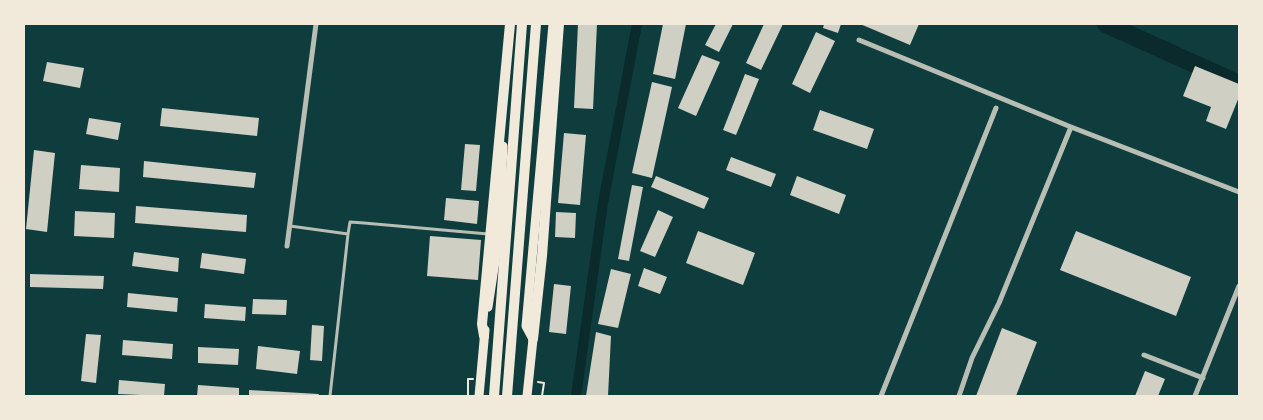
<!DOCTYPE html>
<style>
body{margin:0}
#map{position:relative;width:1263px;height:420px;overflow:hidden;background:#0f3d3e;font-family:Montserrat,sans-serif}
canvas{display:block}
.frame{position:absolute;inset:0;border:25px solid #f1e9da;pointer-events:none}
</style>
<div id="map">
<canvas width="1263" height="420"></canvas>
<div class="frame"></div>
</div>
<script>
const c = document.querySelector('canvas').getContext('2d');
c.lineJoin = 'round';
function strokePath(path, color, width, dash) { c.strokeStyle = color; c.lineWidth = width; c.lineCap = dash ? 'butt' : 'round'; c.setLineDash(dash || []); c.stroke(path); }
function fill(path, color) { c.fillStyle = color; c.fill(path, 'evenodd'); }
const canal = new Path2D(`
 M576,396L603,203L637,24`);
const river = new Path2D(`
 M1106,24L1239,84`);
const building = new Path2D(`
 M578,24H597L593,109L574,108Z
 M663,24H686L675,79L653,74Z
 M716,24H733L719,52L705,45Z
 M764,24H783L761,70L746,63Z
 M824,24H841L838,33L823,28Z
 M860,24H919L910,45Z
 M816,32L835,41L810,93L792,84Z
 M702,55L720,62L696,116L678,108Z
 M47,62L84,68L80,88L43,81Z
 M1195,66L1239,84V97L1226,129L1206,121L1211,107L1183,96Z
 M745,74L759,79L736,135L723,130Z
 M652,82L672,87L652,178L632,173Z
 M162,108L259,118L257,136L160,126Z
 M820,110L874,129L867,149L813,130Z
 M89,118L121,123L118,140L86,134Z
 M564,133L586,135L580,205L558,203Z
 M465,144L480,145L476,191L461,190Z
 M34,150L55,153L47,232L26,229Z
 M731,157L776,174L771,187L726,170Z
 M144,161L256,173L254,188L143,177Z
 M81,165L120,168L119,192L79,189Z
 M656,176L709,198L704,209L651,187Z
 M797,176L846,195L839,214L790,195Z
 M632,185L643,187L629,261L618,259Z
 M446,198L479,201L477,224L444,220Z
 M136,206L247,215L246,232L135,223Z
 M658,210L673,217L655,257L640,251Z
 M75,211L115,213L114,238L74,236Z
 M556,212L576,213L575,238L555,237Z
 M698,231L755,253L743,285L686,263Z
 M1076,231L1191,277L1176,316L1060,270Z
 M430,236L481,240L478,280L427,276Z
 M134,252L179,258L178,272L132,266Z
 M202,253L246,259L244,274L200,268Z
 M644,268L667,277L660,294L638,286Z
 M611,269L631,274L618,328L598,324Z
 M30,274L104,276L103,289L30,287Z
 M554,284L571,286L566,334L549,332Z
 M128,293L178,298L177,312L127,307Z
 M253,299L287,300L286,315L252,314Z
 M205,304L246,307L245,321L204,318Z
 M312,325L324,326L322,361L310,360Z
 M1002,328L1037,342L1016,396H976Z
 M596,332L611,336L608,396H586Z
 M86,334L101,335L96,383L81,381Z
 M123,340L173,344L172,359L122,355Z
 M258,346L300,351L297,374L256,369Z
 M198,347L239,349L238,365L198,363Z
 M1145,371L1165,379L1158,396H1135Z
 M119,380L165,384L164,396L118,394Z
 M198,385L239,388V396H197Z
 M249,390L319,394L318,396H249Z`);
const path = new Path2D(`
 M538,382L544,383L542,396
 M468,396V379H473`);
const service = new Path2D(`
 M290,226L348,234L350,222L364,223L488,234
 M330,396L348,234`);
const minor = new Path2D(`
 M859,40L1071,127L1239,192
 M287,246L316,24
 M1144,355L1203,378
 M881,396L996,108
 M959,396L972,358L999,303L1071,127
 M1195,396L1239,286`);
const secondary = new Path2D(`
 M488,307L499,235L503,146
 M479,396L485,330
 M527,396L533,339L526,326L553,24`);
const trunk = new Path2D(`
 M484,336L482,324L510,24
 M533,339L542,256L559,24
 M494,396L522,24
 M507,396L536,24`);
strokePath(canal, '#0a2a2b', 10);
strokePath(river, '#0a2a2b', 18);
fill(building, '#cfcfc3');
strokePath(path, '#f1e9da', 2);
strokePath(service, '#b8beb3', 3);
strokePath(minor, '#b8beb3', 5);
strokePath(secondary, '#f1e9da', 9);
strokePath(trunk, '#f1e9da', 10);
</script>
